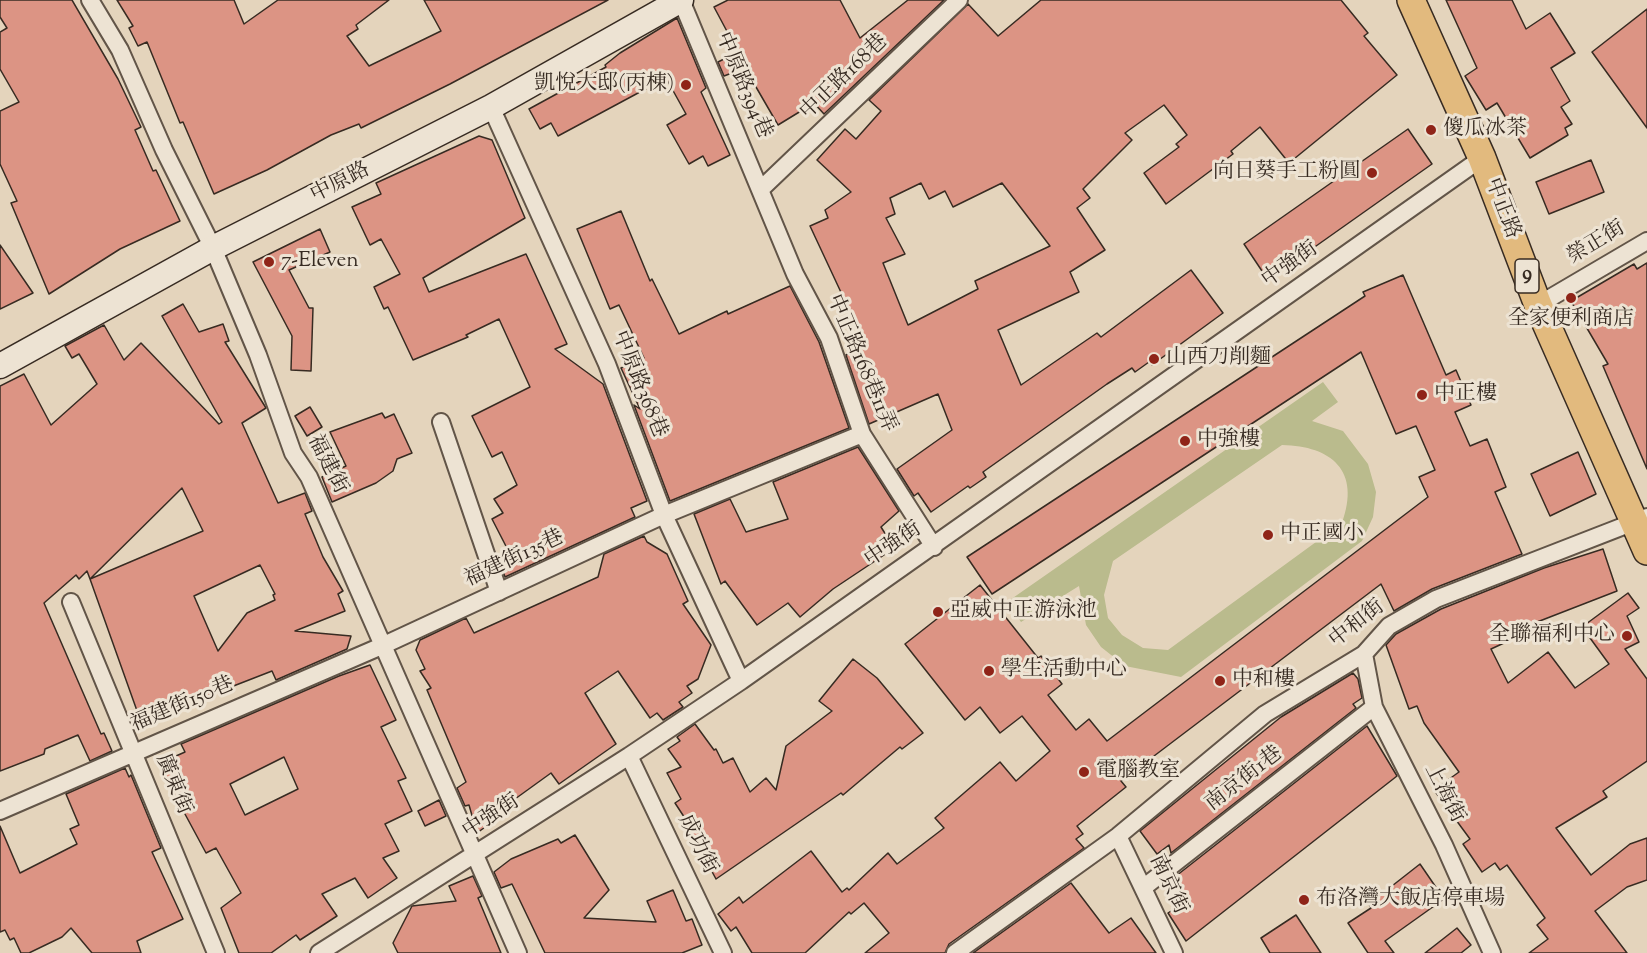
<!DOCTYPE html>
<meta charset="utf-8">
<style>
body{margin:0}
canvas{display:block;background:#e4d4bc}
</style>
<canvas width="1647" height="953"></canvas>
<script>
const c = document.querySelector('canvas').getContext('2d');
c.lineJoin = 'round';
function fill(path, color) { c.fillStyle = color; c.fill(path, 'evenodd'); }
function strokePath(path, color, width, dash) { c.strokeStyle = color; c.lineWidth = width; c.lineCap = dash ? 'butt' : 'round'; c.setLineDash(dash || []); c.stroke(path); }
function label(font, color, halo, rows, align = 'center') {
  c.font = font + ' "Sorts Mill Goudy","Noto Serif TC",serif'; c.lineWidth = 6; c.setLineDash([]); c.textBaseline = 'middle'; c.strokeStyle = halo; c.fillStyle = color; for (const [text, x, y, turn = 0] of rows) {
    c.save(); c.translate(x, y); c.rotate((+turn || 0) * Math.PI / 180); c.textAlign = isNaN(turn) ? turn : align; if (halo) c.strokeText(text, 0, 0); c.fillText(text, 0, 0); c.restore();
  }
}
const green = new Path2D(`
 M1323,382L1338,402L1312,421L1343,431L1368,464L1376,492L1373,517L1362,541L1181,677L1125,666L1101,647L1086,625L1079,586L1021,622L1007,602ZM1282,445C1332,446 1361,471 1342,523L1168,650L1143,648L1122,635L1108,618L1104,595L1113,561Z`);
const building = new Path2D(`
 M0,0H72L118,79L141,127L135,130L153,171L156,170L180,221L120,249L49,294L11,203L17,201L0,164V111L19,102L0,69V32L7,28L0,17Z
 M117,0H234L244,24L278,0H389L356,25L358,29L347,36L369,66L441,31L424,0H608L450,84L361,128L359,124L331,135L267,170L214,194L183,122L180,123L147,42L138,46L129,28L133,26Z
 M728,0H840L860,38L908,0H944L824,114L814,103L778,125L745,68L724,76L718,62L738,52L714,7Z
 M1041,0H1341L1368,33L1364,36L1397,75L1289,163L1260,127L1231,151L1233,154L1166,204L1144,173L1179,147L1176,144L1187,135L1164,105L1125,133L1132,140L1083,189L1090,198L1077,208L1105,250L1070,272L1079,292L998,330L1021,385L1097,333L1101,337L1191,270L1223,313L1152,365L1149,362L1135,372L1132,368L1107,384L983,472L986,477L970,488L968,486L931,512L918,493L914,496L897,469L952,430L938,394L869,424L846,355L861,347L856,335L860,333L810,226L828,218L825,210L851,192L817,160L845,129L856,139L881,111L869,100L968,4L998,36ZM921,183L929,199L945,191L953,207L1002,183L1050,246L975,281L978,289L908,325L883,263L905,254L886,218L895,214L890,198Z
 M1446,0H1512L1526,29L1550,13L1575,53L1551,68L1570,101L1561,107L1572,124L1565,128L1568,135L1530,158L1497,103L1486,110L1465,76L1477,68Z
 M1647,9V128L1592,52Z
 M677,18L706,88L701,92L730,155L708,166L703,156L689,164L667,125L686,114L666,78L558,136L551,123L540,129L529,109L606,67L605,65L620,53Z
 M1408,129L1432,164L1268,280L1244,244Z
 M479,136L492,140L525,218L423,278L429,292L526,254L567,344L555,349L603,384L647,501L631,508L635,517L505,577L500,562L511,556L492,519L503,513L494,499L517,485L502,452L492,457L472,416L530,387L499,319L466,335L468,337L413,360L388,307L384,309L374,287L400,274L381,239L370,245L352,207L381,194L376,183Z
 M1591,160L1604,192L1549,214L1536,182Z
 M621,211L650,281L652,279L679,334L727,311L728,314L790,286L819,342L849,428L670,501L634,405L640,409L621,368L644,358L619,305L610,309L577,229Z
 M320,229L330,252L289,270L309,308H313L311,371L291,370L292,336L253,262Z
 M0,245L33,293L0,309Z
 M1647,263V469L1603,366L1608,364L1571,301L1634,264L1637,269Z
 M1403,275L1446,375L1456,370L1471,405L1455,412L1470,446L1487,439L1506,487L1495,492L1522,554L1432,589L1394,611L1381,584L1121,781L1126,787L1077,826L1083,834L1076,839L1084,848L949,944L945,953H865L889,933L864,903L851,914L849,912L805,953H752L736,927L731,931L718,914L739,897L743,903L811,851L842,892L847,888L849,890L888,853L897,864L944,828L935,818L1000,762L1016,781L1050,751L1022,716L1000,733L980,707L965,720L905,644L980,585L1038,658L1041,656L1062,684L1048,695L1076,730L1089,719L1107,741L1428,497L1419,477L1435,470L1416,426L1396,434L1361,352L992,594L967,557L1365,296L1363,292Z
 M183,304L199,332L223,324L229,341L225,342L266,408L242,423L278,503L305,493L312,511L305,514L323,557L343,591L338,594L345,611L295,631L351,636L347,649L276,680L272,671L141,722L90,579L203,531L182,488L90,579L87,571L79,579L76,575L44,603L101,734L104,733L112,751L90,761L78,735L45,749L44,754L0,771V386L24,374L51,425L97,384L79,354L72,358L65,346L104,325L124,360L141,343L219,424L222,422L162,316ZM260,565L275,594L273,595L275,600L247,613L218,651L194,596Z
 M310,407L322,427L307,436L295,416Z
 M382,413L385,418L394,414L412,453L397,459L393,471L376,483L332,502L322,477L346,466L330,432Z
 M858,447L899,511L881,527L886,535L875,544L884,555L833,589L800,617L788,603L757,625L725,581L721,584L694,514L730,499L746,532L788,519L773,482Z
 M1578,452L1596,494L1550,516L1531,474Z
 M644,536L647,542L667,554L688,601L683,604L711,645L698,679L687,686L692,693L679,702L683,707L663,720L657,713L650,718L618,671L585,693L616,744L559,784L551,773L515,799L518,803L477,833L469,805L465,806L457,788L466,782L427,690L431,688L420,671L425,669L416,650L420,640L466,618L474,633L598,577L604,554Z
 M1603,549L1617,591L1501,636L1504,643L1491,649L1508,683L1548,652L1575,688L1609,664L1582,627L1628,593L1639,608L1627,616L1639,642L1625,649L1647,679V761L1603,791L1607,797L1556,828L1591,875L1630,844L1647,838V880L1627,887L1595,911L1627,953H1529L1548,939L1537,925L1545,918L1507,865L1500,870L1495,863L1482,872L1463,844L1470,839L1434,790L1459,772L1424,723L1417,706L1409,709L1386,645L1396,634L1441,609L1544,568Z
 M853,659L877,678L923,733L902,749L900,747L843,795L841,793L716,879L690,831L692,829L675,803L681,799L667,773L681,767L668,749L680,741L677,737L695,724L714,750L716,749L723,763L733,758L750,792L766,778L776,790L786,746L832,711L819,701Z
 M370,665L396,720L381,727L406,778L398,781L412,811L385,824L399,851L383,858L397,878L368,898L355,878L322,894L337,916L300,940L296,935L271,953H239L221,908L241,893L216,848L206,853L158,764L185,752L181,744L339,676ZM284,757L298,789L245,815L230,784Z
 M1353,673L1358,679L1362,698L1353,704L1356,708L1171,853L1169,845L1157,854L1140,831L1281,717Z
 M1367,726L1397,776L1186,941L1168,913L1183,903L1176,876Z
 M125,768L129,777L131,775L161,848L152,852L183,919L137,941L141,953H92L71,928L62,937L29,953H21L14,938L10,940L5,930L0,932V826L20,873L77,844L70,829L79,825L66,794Z
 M439,800L446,816L425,826L418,811Z
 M575,835L609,890L584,918L656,922L647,901L673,890L686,921L692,919L702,945L682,953H545L512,884L501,888L494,872L511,859L558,839L561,843Z
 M1420,864L1444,899L1385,941L1394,953H1368L1348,923L1371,908L1369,904Z
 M473,876L482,896L478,898L501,953H398L393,943L412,906L456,901L449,886Z
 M1071,883L1109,933L1131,918L1156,953H973Z
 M1296,915L1321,953H1270L1261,938Z
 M1457,928L1471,945L1461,953H1425Z`);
const street = new Path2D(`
 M90,0L120,50L164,150L213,248L258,355L293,453L309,477L518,953
 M681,0L795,274L829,338L862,434L934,547
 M491,107L607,364L664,515L741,681
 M761,189L959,0
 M1538,305L1647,241
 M441,422L499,592
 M71,602L216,953
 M1364,654L1374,707L1444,845L1492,953
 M629,756L723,953
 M0,811L384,645L664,515L862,434
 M1118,836L1174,953
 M1143,888L1374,707
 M319,953L629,756L741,681L1482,158
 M955,953L1118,836L1265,714L1364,654L1389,626L1436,599L1647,517`);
const secondary = new Path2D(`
 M0,366L213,248L491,107L681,0`);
const primary = new Path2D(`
 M1411,0L1482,158L1538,305L1647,551`);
const markers = [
 [686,85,6,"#8f2418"],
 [1431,130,6,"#8f2418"],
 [1372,173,6,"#8f2418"],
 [269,262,6,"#8f2418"],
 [1571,298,6,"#8f2418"],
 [1154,359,6,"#8f2418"],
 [1422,395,6,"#8f2418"],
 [1185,441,6,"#8f2418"],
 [1268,535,6,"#8f2418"],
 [938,612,6,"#8f2418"],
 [1627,636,6,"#8f2418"],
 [989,671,6,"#8f2418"],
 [1220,681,6,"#8f2418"],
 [1084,772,6,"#8f2418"],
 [1304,900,6,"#8f2418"]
];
const shields = [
 [1527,276,24]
];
const shieldNames = [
 ["9",1527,276]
];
const streetNames = [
 ["中正路168巷",845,78,-44],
 ["中原路394巷",742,86,67],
 ["中原路",341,184,-27],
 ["中正路",1501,209,69],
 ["榮正街",1597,244,-31],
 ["中強街",1291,266,-35],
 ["中正路168巷11弄",860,364,67],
 ["中原路368巷",638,385,68],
 ["福建街",326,465,63],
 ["中強街",894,546,-34],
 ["福建街135巷",515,560,-25],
 ["中和街",1358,625,-38],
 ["福建街150巷",183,706,-23],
 ["南京街1巷",1245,780,-38],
 ["廣東街",172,785,68],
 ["上海街",1443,794,63],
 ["中強街",492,818,-33],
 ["成功街",696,845,64],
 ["南京街",1167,885,65]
];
const poiNames = [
 ["凱悅大邸(丙棟)",674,85,"right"],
 ["傻瓜冰茶",1443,130],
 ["向日葵手工粉圓",1360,173,"right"],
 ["7-Eleven",281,262],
 ["全家便利商店",1571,320,"center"],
 ["山西刀削麵",1166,359],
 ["中正樓",1434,395],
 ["中強樓",1197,441],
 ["中正國小",1280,535],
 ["亞威中正游泳池",950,612],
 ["全聯福利中心",1615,636,"right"],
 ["學生活動中心",1001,671],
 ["中和樓",1232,681],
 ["電腦教室",1096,772],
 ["布洛灣大飯店停車場",1316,900]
];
fill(green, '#babb8d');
fill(building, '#dc9484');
strokePath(building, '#372b22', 1.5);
strokePath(street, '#625548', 20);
strokePath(secondary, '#372b22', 27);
strokePath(primary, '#372b22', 30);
strokePath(street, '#ede3d3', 16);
strokePath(secondary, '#ede3d3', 24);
strokePath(primary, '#e2ba7e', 27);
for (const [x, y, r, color] of markers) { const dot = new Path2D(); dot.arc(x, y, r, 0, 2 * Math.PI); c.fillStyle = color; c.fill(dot); strokePath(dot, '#ede3d3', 2); }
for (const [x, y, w] of shields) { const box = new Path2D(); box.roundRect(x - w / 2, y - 17, w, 34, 4.5); c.fillStyle = '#ede3d3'; c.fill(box); strokePath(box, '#372b22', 1.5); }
label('bold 20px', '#372b22', null, shieldNames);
label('21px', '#372b22', '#ede3d3', streetNames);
label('21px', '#372b22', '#ede3d3', poiNames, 'left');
</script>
